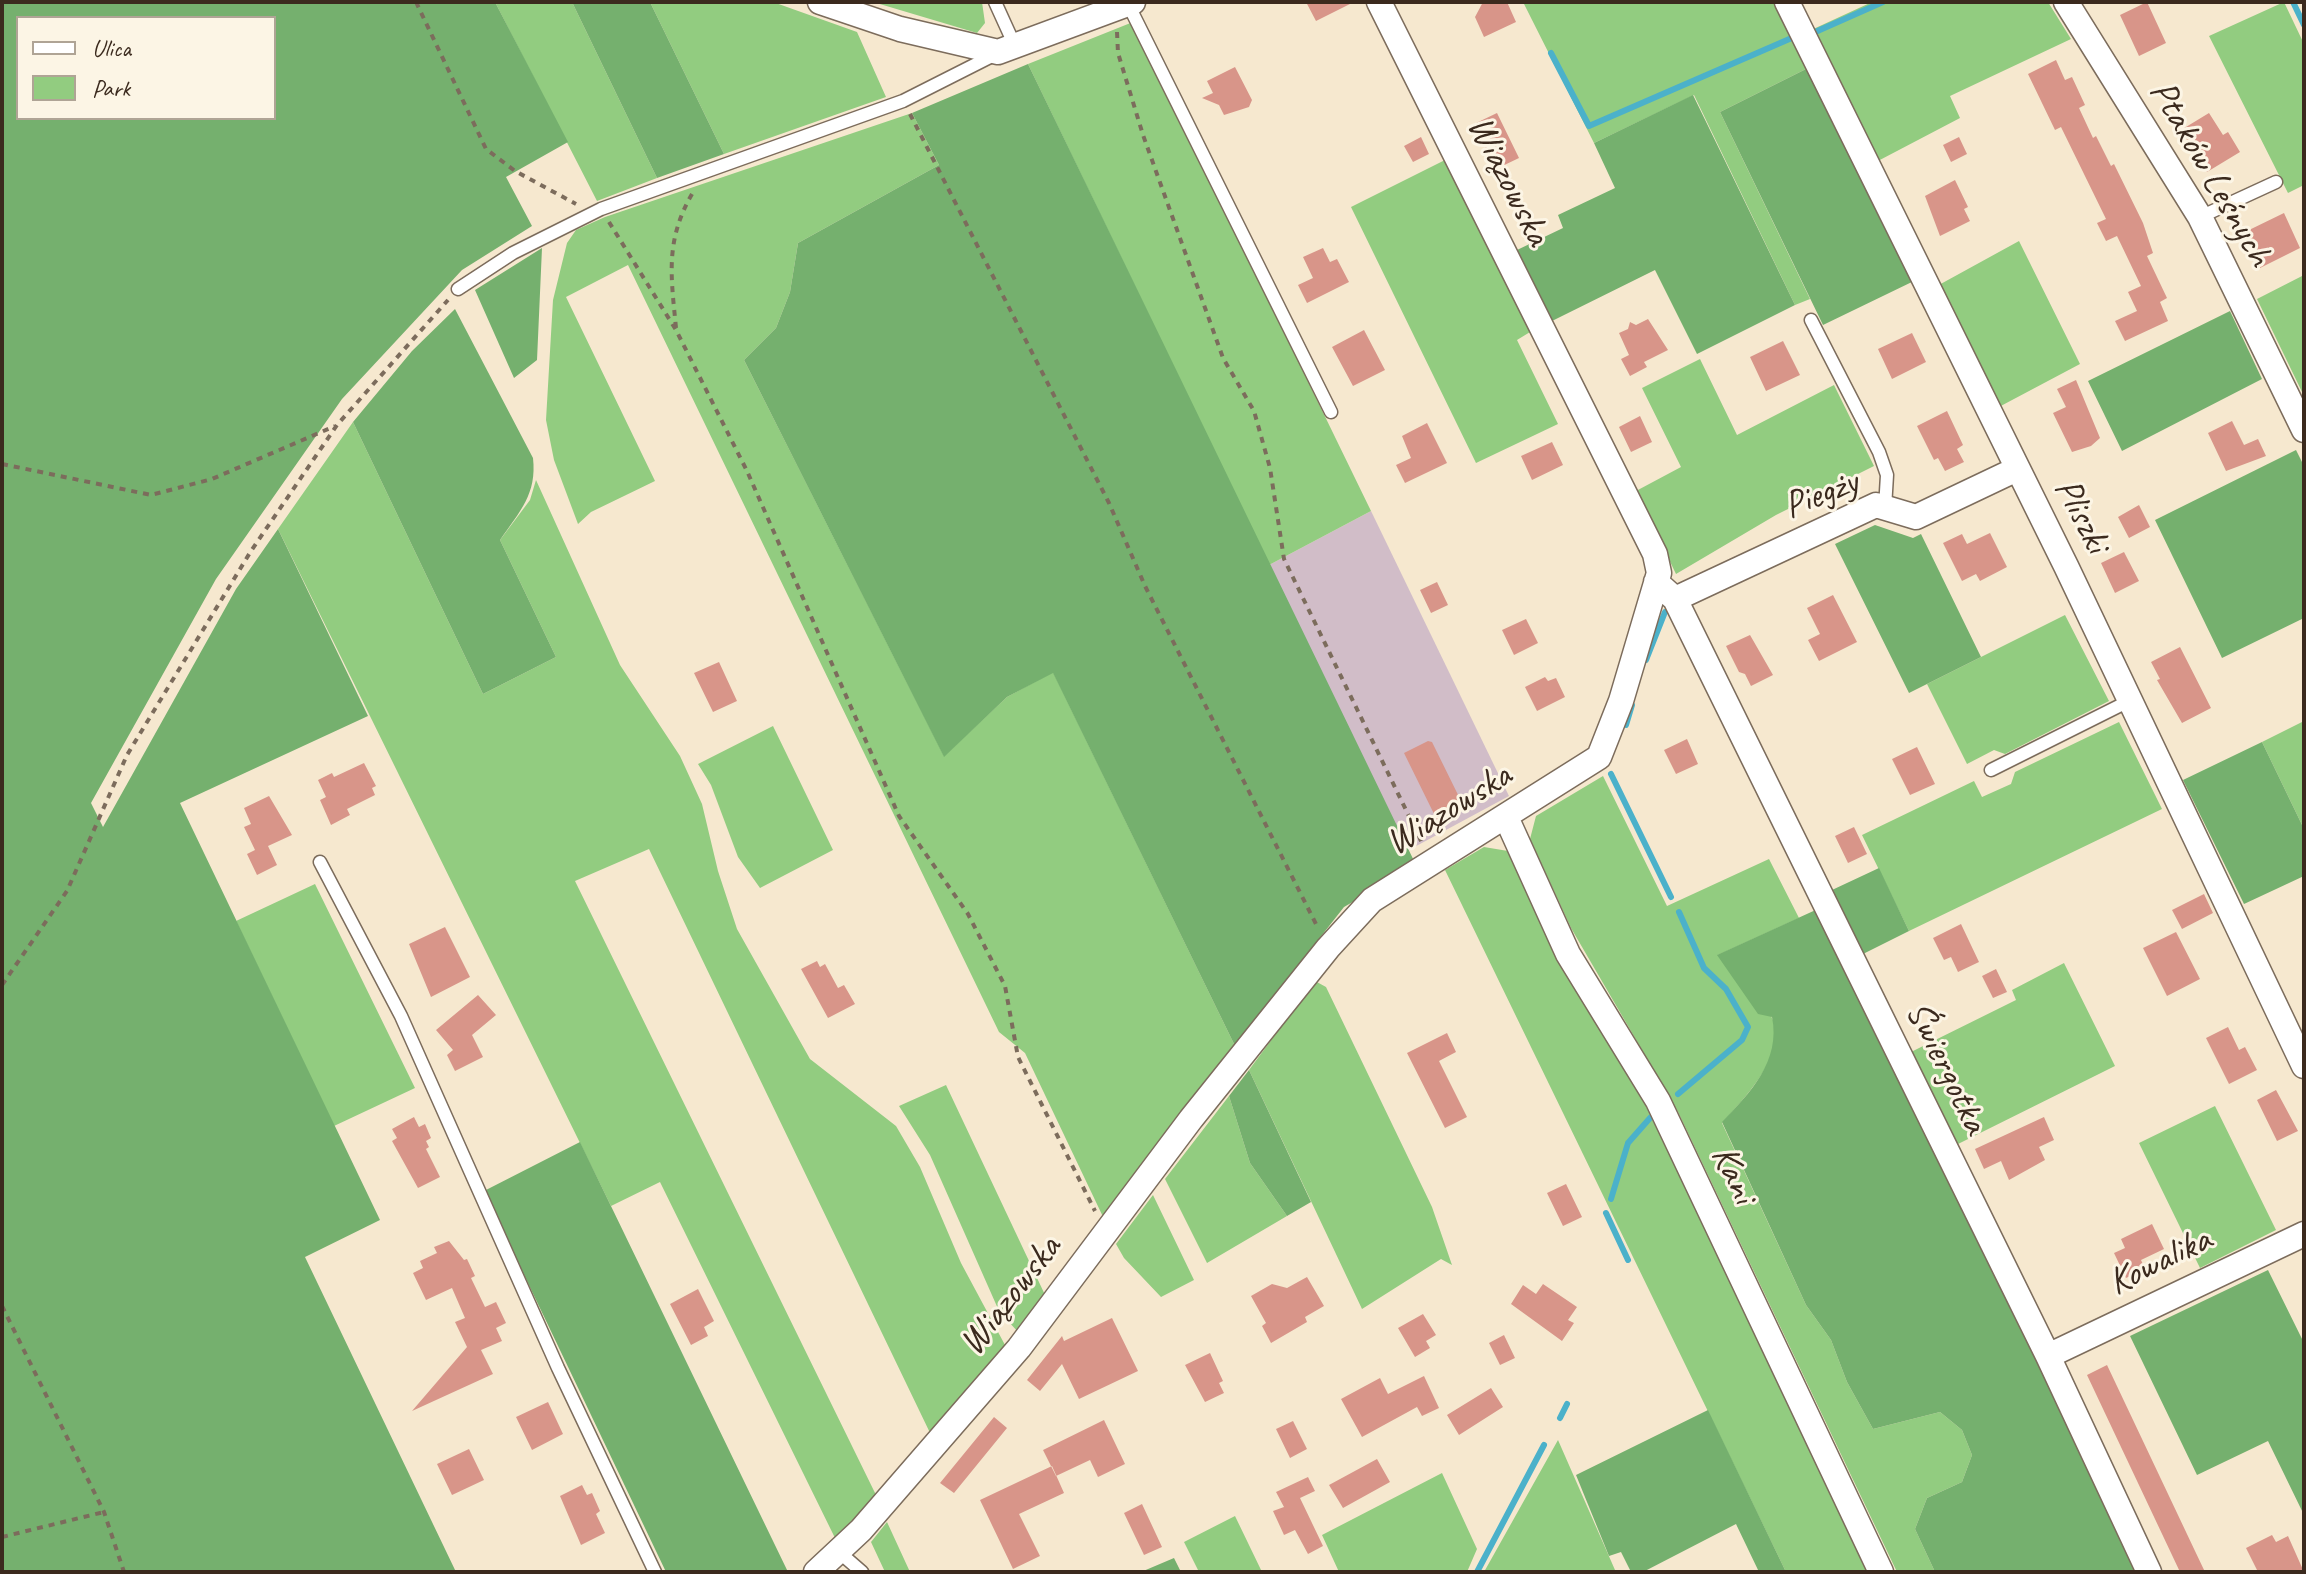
<!DOCTYPE html>
<meta charset="utf-8">
<style>
body{margin:0}
#map{position:relative;width:2306px;height:1574px;overflow:hidden;background:#f6e8cf;font-family:Caveat,sans-serif}
canvas{display:block}
.frame{position:absolute;inset:0;border:4px solid #3b2a1e;pointer-events:none}
.legend{position:absolute;left:16px;top:16px;width:260px;height:104px;box-sizing:border-box;background:#fcf5e5;border:2px solid #afa495;margin:0;padding:10px 14px;list-style:none;font-size:24px;color:#3b2a1e}
.legend li{display:flex;align-items:center;gap:16px;height:40px}
.legend b{width:40px;border:2px solid #afa495}
</style>
<div id="map">
<canvas width="2306" height="1574"></canvas>
<div class="frame"></div>
<ul class="legend">
<li><b style="height:10px;background:#fff"></b>Ulica</li>
<li><b style="height:22px;background:#92cc80"></b>Park</li>
</ul>
</div>
<script>
const c = document.querySelector('canvas').getContext('2d');
c.lineJoin = 'round';
function fill(path, color) { c.fillStyle = color; c.fill(path, 'evenodd'); }
function strokePath(path, color, width, dash) { c.strokeStyle = color; c.lineWidth = width; c.lineCap = dash ? 'butt' : 'round'; c.setLineDash(dash || []); c.stroke(path); }
function label(font, color, halo, rows, align = 'center') {
  c.font = font + ' Caveat,sans-serif'; c.lineWidth = 6; c.setLineDash([]); c.textBaseline = 'middle'; c.strokeStyle = halo; c.fillStyle = color; for (const [text, x, y, turn = 0] of rows) {
    c.save(); c.translate(x, y); c.rotate((+turn || 0) * Math.PI / 180); c.textAlign = isNaN(turn) ? turn : align; if (halo) c.strokeText(text, 0, 0); c.fillText(text, 0, 0); c.restore();
  }
}
const industrial = new Path2D(`
 M1371,511L1509,796L1407,851L1269,565Z`);
const green = new Path2D(`
 M495,2H572L657,178L597,201Z
 M650,2H773L857,32L886,97L724,154Z
 M873,2H982L985,23L977,33Z
 M1523,2H1781L1812,66L1720,112L1810,299L1795,305L1694,95L1594,143Z
 M1872,2H2048L2071,39L1950,96L1960,118L1876,162L1809,31Z
 M2284,2L2304,44V185L2288,193L2209,36Z
 M1133,22L1371,511L1269,565L1028,64Z
 M912,113L939,165L798,243L790,292L776,328L744,360L944,756L1007,697L1053,672L1235,1046L1105,1221L1025,1053L999,1032L628,265L566,297L655,481L591,512L578,524L554,460L546,420L553,300L567,243L576,230L605,217Z
 M1447,159L1535,329L1517,340L1558,424L1476,463L1351,207Z
 M2019,241L2080,364L1997,408L1937,286Z
 M2304,275V396L2257,299Z
 M1700,359L1737,435L1834,385L1874,466L1776,515L1676,574L1636,491L1681,467L1642,388Z
 M353,422L483,694L556,657L500,540L530,500L536,480L620,665L680,756L702,804L718,871L737,929L810,1059L896,1126L920,1167L961,1263L1005,1345L932,1437L649,849L575,881L877,1497L835,1538L660,1182L611,1206L278,529Z
 M2065,615L2109,701L2005,754L1994,750L1967,764L1927,684Z
 M2304,721V829L2262,742Z
 M2119,722L2162,809L1909,931L1862,835L1974,781L1982,797L2011,784L2015,772Z
 M773,726L833,850L760,888L738,857L711,785L698,764Z
 M1603,776L1667,906L1769,859L1799,918L1718,955C1734,974 1759,994 1771,1016C1791,1051 1743,1100 1722,1123L1806,1305L1831,1340L1847,1382L1873,1429L1940,1412L1962,1430L1972,1455L1962,1482L1927,1498L1915,1529L1935,1572H1897L1678,1112L1571,928L1530,839L1536,816Z
 M1484,847L1508,851L1578,992L1645,1104L1869,1572H1786L1445,870Z
 M315,884L415,1088L334,1126L236,921Z
 M2064,963L2115,1066L1956,1145L1911,1052L2016,1000L2012,990Z
 M1315,981L1326,987L1432,1207L1452,1265L1441,1259L1362,1309L1249,1070Z
 M946,1085L1046,1297L1018,1332L999,1311L930,1155L899,1106Z
 M1229,1096L1250,1163L1287,1216L1207,1263L1165,1179Z
 M2215,1106L2276,1230L2200,1268L2139,1143Z
 M1153,1195L1194,1280L1161,1297L1124,1258L1116,1244Z
 M1558,1440L1615,1570L1484,1572Z
 M1442,1473L1477,1549L1467,1572H1339L1322,1535Z
 M1235,1516L1262,1572H1199L1184,1542Z
 M887,1522L910,1572H885L871,1542Z`);
const forest = new Path2D(`
 M2,2H495L568,142L506,177L532,226L462,270L342,399L216,579L91,803L103,827L236,589L278,529L368,716L180,803L380,1220L305,1257L456,1572H2ZM18,18H274V118H18Z
 M572,2H650L724,154L657,178Z
 M1028,64L1416,865L1344,907L1235,1046L1053,673L1007,697L944,757L744,360L776,328L790,292L798,243L939,165L912,113Z
 M1812,66L1916,280L1823,325L1720,112Z
 M1693,95L1795,305L1697,354L1655,270L1552,321L1517,250L1563,228L1558,215L1615,188L1594,143Z
 M542,248L537,360L514,378L475,290Z
 M455,309L533,458C537,494 520,511 500,540L556,657L483,694L353,422L412,351Z
 M2230,311L2262,379L2122,451L2088,381Z
 M2296,450L2304,466V618L2222,658L2155,520Z
 M1875,525L1913,538L1921,534L1981,657L1909,693L1835,544Z
 M2262,742L2304,829V876L2244,904L2183,780Z
 M1879,868L1909,931L1863,954L1832,890Z
 M1820,908L2139,1572H1935L1915,1529L1927,1498L1962,1482L1972,1455L1962,1430L1940,1412L1873,1429L1847,1382L1831,1340L1806,1305L1722,1122C1750,1093 1781,1061 1772,1017L1758,1014L1717,955Z
 M1249,1070L1311,1202L1287,1216L1250,1163L1229,1096Z
 M580,1142L788,1572H666L484,1191Z
 M2268,1270L2304,1343V1515L2268,1441L2197,1475L2130,1336Z
 M1708,1410L1786,1572H1759L1736,1524L1643,1572H1631L1621,1552L1609,1556L1576,1475Z
 M1174,1558L1181,1572H1141Z`);
const stream = new Path2D(`
 M2293,2L2304,25
 M1813,33L1883,2
 M1551,53L1589,126L1794,37
 M1646,660L1665,612
 M1626,725L1632,705
 M1611,774L1671,897
 M1678,1094L1742,1040L1748,1027L1726,989L1704,968L1679,912
 M1611,1199L1628,1143L1650,1118
 M1606,1213L1628,1260
 M1560,1418L1567,1404
 M1477,1572L1544,1445`);
const building = new Path2D(`
 M1306,2H1354L1316,21Z
 M1483,2H1507L1516,22L1484,37L1475,17Z
 M2147,2L2166,43L2139,56L2120,15Z
 M2056,60L2065,80L2072,77L2085,105L2079,108L2093,138L2096,136L2111,166L2114,164L2143,223L2153,253L2147,256L2167,298L2160,302L2168,321L2125,341L2115,321L2137,311L2128,292L2141,286L2117,236L2106,241L2097,223L2106,219L2061,127L2055,130L2028,74Z
 M1235,67L1252,100L1249,107L1224,115L1219,105L1202,98L1213,93L1207,81Z
 M1497,113L1519,158L1496,169L1474,124Z
 M2209,113L2223,135L2228,132L2240,152L2207,172L2181,130Z
 M1421,137L1429,154L1413,162L1404,146Z
 M1959,137L1967,154L1951,162L1943,145Z
 M1955,180L1968,207L1964,209L1970,221L1940,236L1925,196Z
 M2284,213L2300,248L2260,268L2247,231Z
 M1323,248L1330,262L1337,259L1349,282L1307,303L1298,285L1313,278L1303,257Z
 M1648,319L1668,350L1644,362L1647,367L1630,376L1621,359L1629,355L1619,333L1628,329L1630,322L1636,325Z
 M1364,330L1385,370L1353,386L1332,347Z
 M1912,333L1926,362L1892,379L1878,349Z
 M1783,341L1800,375L1766,391L1750,357Z
 M2076,380L2100,438L2091,446L2072,452L2053,413L2066,407L2057,389Z
 M1947,411L1963,445L1957,449L1964,462L1945,471L1938,458L1934,460L1917,426Z
 M1640,416L1652,442L1631,452L1619,427Z
 M2232,421L2244,445L2258,439L2266,456L2226,471L2208,433Z
 M1427,423L1447,463L1405,483L1396,465L1411,458L1402,436Z
 M1552,442L1563,465L1532,480L1521,456Z
 M2139,505L2150,527L2129,538L2118,517Z
 M1990,533L2007,567L1980,581L1976,574L1962,581L1943,543L1962,534L1967,544Z
 M2124,552L2139,581L2115,593L2101,563Z
 M1437,582L1448,605L1431,613L1420,590Z
 M1833,595L1857,642L1819,661L1808,640L1820,634L1807,608Z
 M1526,619L1538,643L1514,655L1502,630Z
 M1750,635L1773,675L1751,686L1745,674L1739,672L1726,646Z
 M2180,647L2211,708L2182,723L2157,680L2160,679L2151,662Z
 M719,662L737,701L713,712L694,673Z
 M1545,677L1548,681L1556,678L1565,697L1537,711L1525,687Z
 M1687,739L1698,764L1676,774L1664,750Z
 M1428,741L1432,742L1464,807L1437,820L1404,753Z
 M1917,747L1935,784L1910,795L1892,759Z
 M364,763L376,786L372,788L375,795L347,809L350,815L331,825L320,800L326,797L318,780L332,773L334,777Z
 M269,796L292,835L268,846L277,865L257,875L247,854L255,850L244,827L251,824L244,808Z
 M1854,827L1867,854L1848,863L1835,836Z
 M2204,894L2213,913L2182,929L2172,910Z
 M1961,924L1979,962L1958,972L1951,957L1944,960L1933,938Z
 M445,927L470,977L431,997L409,944Z
 M2176,932L2200,979L2167,996L2143,948Z
 M817,961L820,967L825,964L838,988L844,985L855,1004L828,1018L801,969Z
 M1996,969L2007,992L1993,998L1982,976Z
 M478,995L496,1015L472,1035L483,1057L455,1071L447,1055L453,1050L436,1030Z
 M2228,1027L2239,1050L2245,1047L2257,1070L2229,1084L2206,1038Z
 M1447,1033L1456,1052L1439,1061L1467,1117L1445,1128L1407,1053Z
 M2276,1090L2298,1131L2277,1141L2257,1100Z
 M414,1117L419,1127L425,1124L431,1138L426,1141L429,1147L426,1149L440,1177L418,1188L392,1141L397,1138L392,1129Z
 M2044,1117L2054,1140L2039,1147L2045,1160L2009,1180L2001,1161L1984,1169L1975,1149Z
 M1566,1184L1582,1217L1563,1226L1547,1193Z
 M2152,1224L2164,1249L2141,1260L2145,1269L2126,1278L2114,1253L2125,1248L2121,1239Z
 M449,1241L464,1260L467,1259L475,1276L471,1278L485,1307L496,1302L506,1323L496,1328L502,1341L481,1350L493,1374L412,1411L467,1347L455,1322L465,1318L452,1288L426,1300L413,1273L423,1268L420,1261L437,1253L434,1247Z
 M1307,1277L1324,1306L1305,1317L1307,1322L1271,1343L1262,1326L1266,1323L1251,1296L1272,1284L1287,1288Z
 M1543,1284L1577,1307L1568,1320L1574,1323L1562,1341L1511,1304L1523,1285L1536,1294Z
 M698,1289L714,1321L704,1327L708,1336L691,1345L670,1304Z
 M1423,1314L1436,1335L1426,1341L1430,1348L1415,1357L1398,1328Z
 M1112,1318L1138,1371L1079,1399L1062,1364L1040,1391L1027,1380L1062,1336L1064,1341Z
 M1504,1335L1515,1358L1500,1365L1489,1343Z
 M1210,1353L1223,1381L1219,1383L1224,1393L1205,1402L1185,1365Z
 M2107,1365L2195,1551L2205,1572H2180L2087,1375Z
 M1424,1376L1439,1408L1422,1416L1417,1407L1362,1437L1341,1399L1380,1378L1388,1394Z
 M1491,1388L1503,1407L1459,1435L1447,1415Z
 M548,1402L563,1434L532,1450L516,1417Z
 M994,1417L1007,1428L954,1493L940,1483Z
 M1104,1420L1125,1464L1098,1477L1090,1460L1056,1476L1043,1450Z
 M1293,1421L1307,1449L1290,1458L1276,1429Z
 M469,1449L484,1480L452,1495L437,1464Z
 M1377,1459L1390,1482L1343,1508L1329,1485Z
 M1052,1466L1064,1493L1019,1514L1040,1556L1013,1569L980,1500Z
 M1308,1477L1315,1491L1300,1498L1323,1546L1308,1554L1295,1530L1284,1535L1273,1511L1284,1507L1276,1492Z
 M582,1485L587,1495L592,1493L600,1511L596,1514L605,1533L581,1545L560,1496Z
 M1142,1504L1162,1547L1144,1555L1124,1513Z
 M2272,1535L2276,1542L2288,1536L2304,1572H2258L2246,1548Z`);
const path = new Path2D(`
 M416,2L486,149L515,171L576,204
 M1117,32L1118,53L1143,135L1223,358L1254,411L1270,468L1284,559L1423,845
 M910,114L1109,503L1145,586L1318,928
 M609,222L676,330L747,471L899,816L968,914L1005,986L1018,1057L1095,1211
 M676,328C671,276 665,241 692,194
 M2,464L151,495L212,479L335,426
 M2,985L67,891L127,755L251,551L337,425L448,300
 M2,1306L104,1512L124,1572
 M2,1537L104,1512`);
const service = new Path2D(`
 M995,2L1015,46
 M1128,4L1331,412
 M2200,217L2276,182
 M458,289L513,253L601,209L903,101L996,54
 M1811,320L1879,452L1887,475L1885,508
 M1991,770L2131,700
 M320,862L401,1016L558,1368L655,1572
 M839,1552L862,1572`);
const minor = new Path2D(`
 M820,2L900,29L998,52L1133,2
 M1787,2L2066,566L2304,1066
 M2066,2L2200,217L2304,430
 M1656,582L1675,599L2048,1356L2149,1572
 M1675,599L1876,505L1916,517L2017,469
 M1506,817L1568,954L1658,1101L1881,1572
 M2048,1356L2304,1234
 M816,1572L861,1530L1019,1348L1191,1119L1328,948L1372,900L1599,757L1621,701L1659,573L1655,554L1379,2`);
const streetNames = [
 ["Ptaków Leśnych",2210,174,60],
 ["Wiązowska",1508,181,63],
 ["Piegży",1821,495,-21],
 ["Pliszki",2081,516,63],
 ["Wiązowska",1449,810,-32],
 ["Świergotka",1946,1068,64],
 ["Kani",1733,1175,65],
 ["Kowalika",2160,1262,-26],
 ["Wiązowska",1011,1296,-52]
];
fill(industrial, '#d1bdc8');
fill(green, '#92cc80');
fill(forest, '#75b06e');
strokePath(stream, '#4bb1ca', 6);
fill(building, '#d89589');
strokePath(service, '#7c6c5c', 15);
strokePath(minor, '#7c6c5c', 27);
strokePath(path, '#7c6c5c', 4, [6, 6]);
strokePath(service, '#fff', 12);
strokePath(minor, '#fff', 24);
label('38px', '#3b2a1e', '#fcf5e5', streetNames);
</script>
